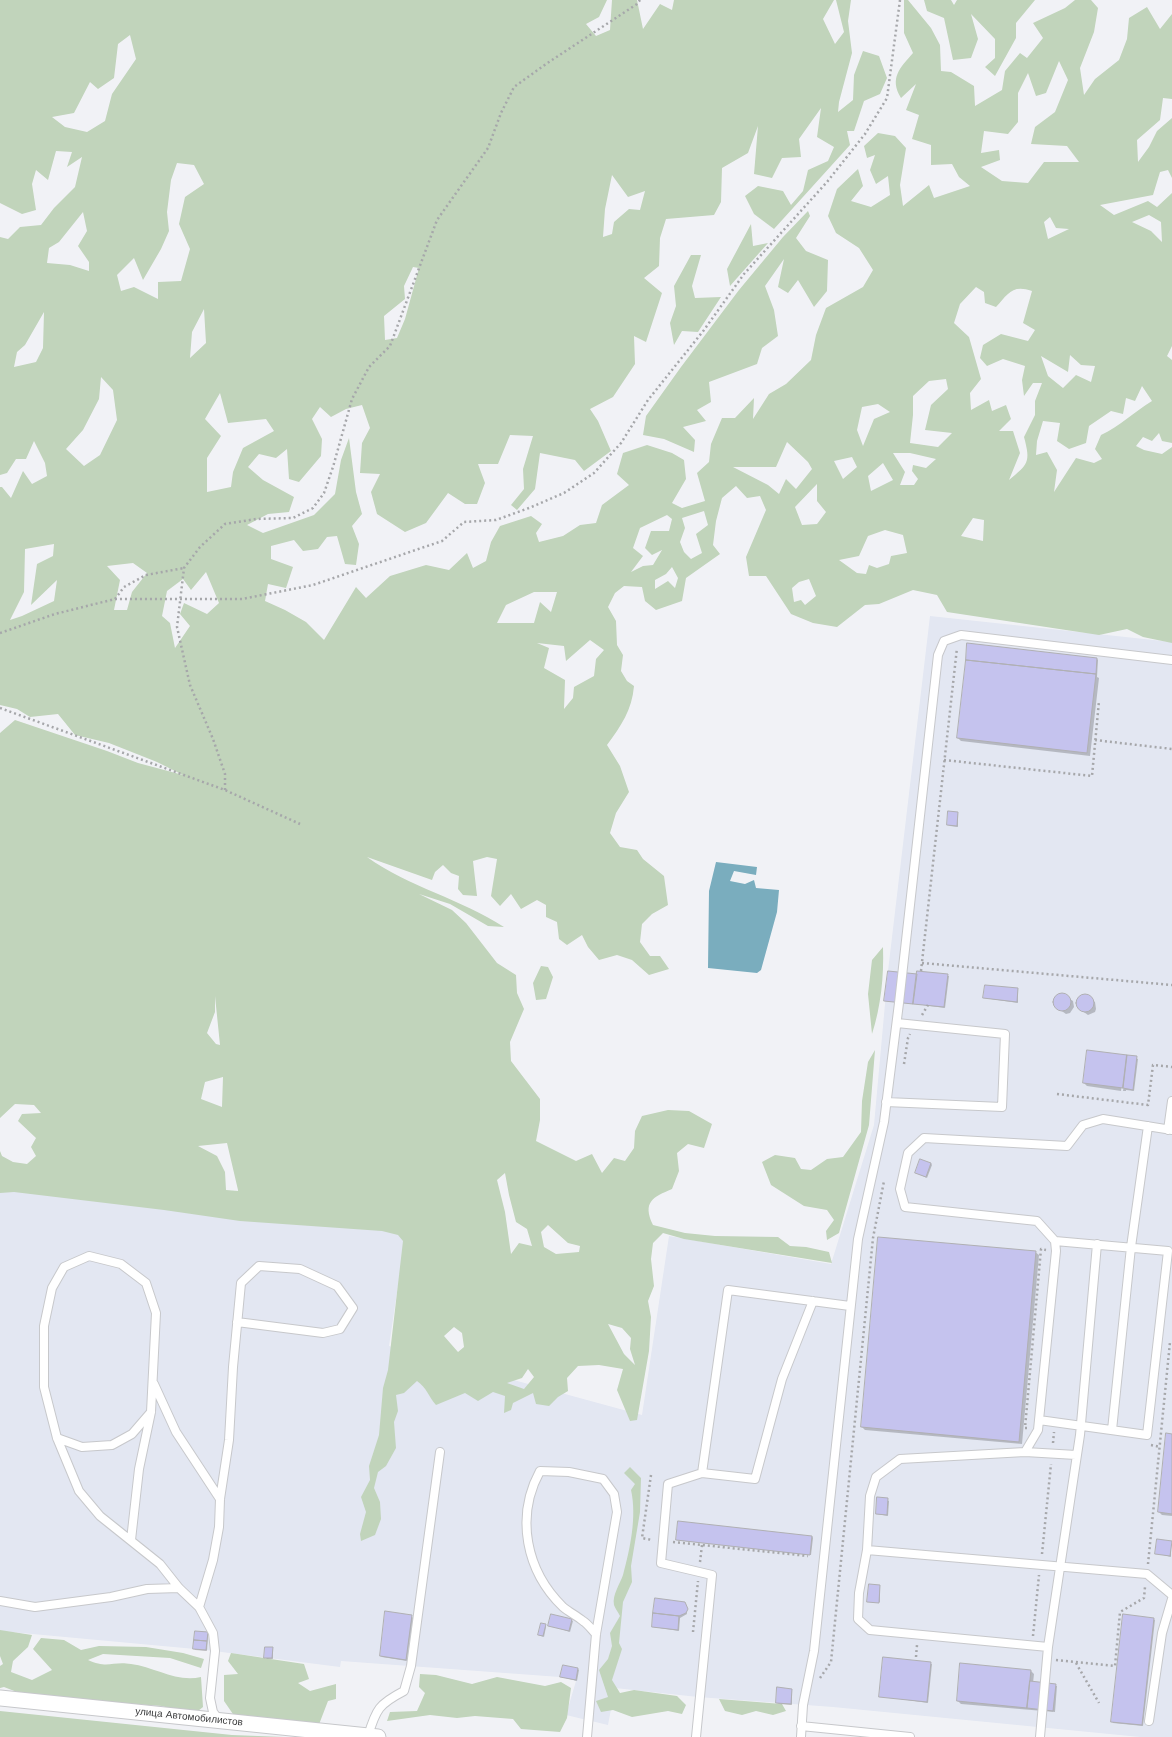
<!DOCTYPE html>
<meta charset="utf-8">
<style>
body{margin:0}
canvas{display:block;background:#f1f2f6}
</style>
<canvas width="1172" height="1737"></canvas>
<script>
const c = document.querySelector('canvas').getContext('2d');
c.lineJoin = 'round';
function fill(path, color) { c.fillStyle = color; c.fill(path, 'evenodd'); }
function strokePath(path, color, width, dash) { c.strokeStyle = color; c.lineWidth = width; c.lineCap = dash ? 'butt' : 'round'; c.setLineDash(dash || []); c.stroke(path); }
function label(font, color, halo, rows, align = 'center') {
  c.font = font + ' "Work Sans",sans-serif'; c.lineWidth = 3; c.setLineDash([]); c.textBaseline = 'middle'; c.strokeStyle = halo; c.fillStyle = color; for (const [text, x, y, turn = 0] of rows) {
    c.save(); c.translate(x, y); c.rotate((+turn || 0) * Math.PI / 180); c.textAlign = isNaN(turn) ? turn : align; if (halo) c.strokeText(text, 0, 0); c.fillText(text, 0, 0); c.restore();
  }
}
const built = new Path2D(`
 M930,616L1172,642V1737H1140L833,1707L698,1697L615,1688L608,1725L566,1715L576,1681L560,1677L341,1661L340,1667L206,1650L0,1631V1190L406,1232L389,1346L642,1415L669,1236L831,1264L874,1125L888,971Z`);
const green = new Path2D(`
 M0,0H607L599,17L586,24L596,36L610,30L612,0H637L643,29L660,4L672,10L674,0H834L823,19L835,44L844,32L836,0H851L848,21L852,53L839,102L838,112L853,100L854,75L863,51L879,56L887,78L880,94L864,101L854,131H847L850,145L774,229L754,214L745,196L758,186L783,191L791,205L803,191L808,170L828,161L834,147L817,137L821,108L799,139L801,157L782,158L772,178L754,174L758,126L748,153L722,168L721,202L714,215L666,219L660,238L659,266L644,278L662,293L646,342L634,336L635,364L613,397L590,409L598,421L611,451L584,471L575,460L540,453L535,489L517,510L511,505L524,489L523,469L533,436L510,435L498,464H478L485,483L477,504H465L448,493L426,523L405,532L377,514L371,492L380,474L360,473L362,443L370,428L362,405L346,409L331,417L320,407L312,419L322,439L321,456L299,482L289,479L287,449L276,458L259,454L248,467L263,480L294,497L289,512L268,514L247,525L263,533L314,515L335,494L341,460L349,438L356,492L362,514L352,526L359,544L356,565L345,564L337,536L327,537L318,549L303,551L294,540L271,546V559L293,567L286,588L268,584L265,601L285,610L306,622L324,640L356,587L366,598L390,576L426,565L449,570L467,553L473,568L486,561L491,542L500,526L531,516L542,524L536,533L539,542L563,536L580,525L596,523L602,505L629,485L617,474L623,453L647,445L672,453L684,460L686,479L672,503L682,508L705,501L697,473L709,462L711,444L722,418H735L754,398L753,419L769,394L786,384L811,360L816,335L826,308L863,287L873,270L859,248L836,233L828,216L837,189L858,169L863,186L851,201L871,207L890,195L888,176L876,184L870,170L875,155L867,158L864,146L878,133L895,136L906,148L900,185L903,206L929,185L934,198L970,186L959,177L952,164L931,165V145L912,139L919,115L906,110L916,84L901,98C889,78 900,68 913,53L904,33V0H908L931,28L940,45L941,71L951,72L974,86L975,106L1002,90L1005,71L1020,53L1027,58L1043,38L1033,23L1065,8L1075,0H1091L1098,8L1094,32L1080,68L1084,95L1095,79L1119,60L1127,39L1129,18L1147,7L1160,29L1172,14V99L1163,98L1160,120L1137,140L1138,162L1149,147L1157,131L1172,118V178L1168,170L1160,172L1153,195L1100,205L1114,215L1148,201L1157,207L1172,193V346L1167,356L1172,360V443L1162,441L1159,433L1152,441L1143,437L1136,446L1144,450L1162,454L1172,447V643L1143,637L1127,629L1099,635L947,612L937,595L913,590L879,604L865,605L837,627L813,623L791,614L766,576H749L746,557L766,510L760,496L747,498L736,486L722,498L716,521L713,545L720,554L686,578L682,601L656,610L645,601L642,587L624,586L615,593L608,607L616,621L617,645L623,655L621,671L627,681L634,686C632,710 621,726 607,745L620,766L629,792L616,813L610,833L620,847L637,850L643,859L664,876L668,905L652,914L642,924L640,942L650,956H660L669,969L649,975L632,960L617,955L599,960L588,947L582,935L567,945L559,939L557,922L546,917V905L537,900L521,909L511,894L500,906L491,896L497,859L487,857L473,861L477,896L463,895L458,889L459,876L451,873L443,865L435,872L432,880L367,857C409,887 461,899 504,927L488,926L450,904L419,894L452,910L466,923L497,963L516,975L517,993L524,1009L510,1042L511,1061L540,1099V1120L536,1141L576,1161L592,1154L602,1173L614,1158L625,1161L634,1148L635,1131L642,1116L668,1110L689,1111L712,1124L704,1148L688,1144L677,1153L679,1171L672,1189C653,1197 642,1202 653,1225L685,1233L715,1236L778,1237L790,1246L806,1247L829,1252L832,1263L684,1239L663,1233L653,1243L651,1259L654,1286L648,1301L651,1317L649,1351L637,1420L630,1421L617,1390L623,1369L599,1365L578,1366L567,1378L568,1391L558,1397L549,1406L536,1404L533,1393L513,1403L511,1410L504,1413L505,1396L493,1392L478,1401L465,1393L436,1405C428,1396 427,1388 417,1381L404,1393L396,1395L398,1411L394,1422L396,1448L386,1466L378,1472L374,1488L380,1502L381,1519L375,1535L361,1541L360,1534L366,1512L361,1497L370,1480L369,1466L379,1435L383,1388L388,1370L403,1241L398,1235L382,1231L240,1221L164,1210L14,1192L0,1193V1151L2,1156L13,1162L27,1164L36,1156L31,1147L36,1138L18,1121L22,1114L41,1113L34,1105L15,1104L0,1118V733L15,720L107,751L138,763L183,775L157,762L109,743L75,735L58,714L30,717L17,709L0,705V487H2L11,498L23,471L32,484L47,476L45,463L34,441L26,459H16L7,473L0,475V237L8,239L20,227L41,225L54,208L75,187L82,157L67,167L72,152L56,151L48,180L36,170L32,184L36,210L22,214L0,203ZM130,35L136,59L112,94L105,121L87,132L65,127L52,117L74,113L90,82L98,89L114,78L118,44ZM1059,61L1068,80L1055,112L1035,127L1031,144L1067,146L1079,162H1044L1028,183L1002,181L981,167L1000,160L999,150L981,153L984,131L1008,134L1018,122V93L1028,73L1036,96L1046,93ZM177,163L194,165L204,184L185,197L179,224L190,249L181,281L158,282V299L134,287L121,291L117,275L134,258L143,280L161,249L169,231L167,212L171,180ZM612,175L628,197L645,191L640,210L629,209L614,222L612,234L603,237L605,209ZM83,212L87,231L78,246L89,262V271L70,265L47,263L49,248L59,242ZM1149,215L1161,222L1162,242L1151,231L1132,222ZM1050,217L1056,228L1069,229L1048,239L1044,222ZM413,267L419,268L405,319L397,338L385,340L384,316L405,299L404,286ZM976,287L984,292L985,303L996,307C1008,294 1012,284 1032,291L1023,323L1035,330L1028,341L1001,334L983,345L980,358L987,366L1003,359L1025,366L1022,380L1024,396L1033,383H1042L1035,401V415L1024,437C1031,463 1028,464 1009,480L1020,453L1013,431H999L1011,419L1006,405L992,411L989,400L971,410L970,393L981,379L969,337L954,323L960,304ZM204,309L206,343L190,358L192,332ZM44,312L43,348L36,362L14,367L17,352L25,345ZM1070,355L1081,365L1095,366L1091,382L1076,375L1063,388L1048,376L1041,356L1068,372ZM101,377L113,390L117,420L100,455L84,466L66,449L83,430L99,399ZM946,379L948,389L931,405L925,430L952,433L938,447L910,443L913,415V396L929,381ZM1142,386L1152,401C1134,412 1120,426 1101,435L1095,449L1102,459L1094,463L1076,458L1054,492L1057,470L1047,452L1036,455L1037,441L1043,421L1060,423L1057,441L1069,449L1086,443L1089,426L1111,411L1123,414L1126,398L1135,401ZM220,393L228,423L266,419L274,431L243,448L233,472L231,487L207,492V458L221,436L205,419ZM878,404L890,412L874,419L863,446L857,430L862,407ZM787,442L808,462L812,469L796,489L786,479L779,494L768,485L733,467H776ZM893,453H910L936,459L926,468L913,465L912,471L918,479L914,485H900L905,472ZM852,457L857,467L843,479L834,461ZM883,463L893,480L871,491L868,476ZM817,484V501L826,512L817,524L802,525L795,507ZM704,511L708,525L696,534L702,553L691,559L684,552L680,542L685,528L682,518ZM667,515L672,519L669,531H651L645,548L652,555L662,550L653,565L643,566L631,572L643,556L633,548L640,528ZM973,518L984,520L983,541L961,536ZM885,530L903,535L907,553L891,556L889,564L877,568L869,565L866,574L857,573L839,560L859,556L868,536ZM54,544L53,556L37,564L31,605L57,580L54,601L22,616L10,620L24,592L25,549ZM133,563L147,573L132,592L127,610H114L120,580L107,566ZM672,567L678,578L675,588L668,581L655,589V580L666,574ZM206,572L219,603L207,614L184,603L180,614L190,626L175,648L170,623L162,616L167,591L183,579L191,590ZM809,579L816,596L805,605L801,600L794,602L792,588L799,582ZM534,592H557L551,612L540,602L534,623H497L506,605ZM590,640L604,650L596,659L594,676L574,687L573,698L564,709L565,680L544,668L549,648L537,643L564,646L566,661ZM215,996L220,1045L216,1044L207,1033L215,1012ZM223,1077L222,1107L201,1099L205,1082ZM227,1143L238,1190V1191L226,1190L225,1172L217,1156L198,1146ZM505,1173L509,1195L516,1222L527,1229L532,1246L519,1243L511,1254L505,1212L497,1180ZM548,1225L568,1243L580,1246L579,1252L556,1254L544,1247L541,1232ZM608,1324L622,1328L631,1338L630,1349L635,1365L624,1354ZM454,1327L462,1333L464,1347L458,1352L444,1336ZM528,1369L534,1377L524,1389L507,1383L522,1378Z
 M924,0H951L954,5L957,0H1035L1016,23V38L995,76L985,67L995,58V39L971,14L978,39L971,58L953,60L944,18L927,11Z
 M808,211L810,216L796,238L806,251L828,260L827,291L814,307L798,280L788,293L778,287L784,259L765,286L774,310L778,336L762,348L757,364L709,382L711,402L697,410L706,421L683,427L695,440L694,452L664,439L643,435L646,416L681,367L739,290L783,237Z
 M751,224L753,246L768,243L730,286L727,269Z
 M691,255H701L692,286L695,298L721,297L698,332L682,331L674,345L670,323L676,306L674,286Z
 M883,947C884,976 881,1006 872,1034L868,994L872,960Z
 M541,966L548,967L553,977L546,999L536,1000L533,983Z
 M875,1050L869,1125L839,1233L827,1240L826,1231L834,1220L827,1210L804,1206L771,1185L762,1162L775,1155L795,1158L801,1169L811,1170L827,1159L843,1157L861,1132L862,1101L868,1062Z
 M630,1467L641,1478L640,1512L631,1566L632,1582L623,1602L619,1643L622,1649L612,1680L620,1693L634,1690L677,1696L686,1705L682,1714L668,1711L632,1717L613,1710L601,1712L596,1701L608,1697L599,1670L608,1659L612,1646L610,1633L620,1616C618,1612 615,1608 614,1605C612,1595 620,1584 623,1575C630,1549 637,1517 631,1490L635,1484L624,1473Z
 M0,1630L32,1635L28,1647L13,1661L11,1672L32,1680L52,1670L33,1649L41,1638L64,1640L81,1650L99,1646L146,1647L183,1653L204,1659L201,1668L170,1658L103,1654L88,1660C108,1669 112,1661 131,1664C155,1667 177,1683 201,1677L203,1707L193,1715L162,1706L60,1699L22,1694L4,1687L0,1688V1666L3,1664L0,1656Z
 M231,1653L304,1664L309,1679L298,1683L310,1691L336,1684V1699L328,1701L318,1727L235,1717L224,1701V1675L238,1674L228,1661Z
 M420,1674L436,1675L472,1684L497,1677L545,1686L561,1682L571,1688L567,1718L560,1732L521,1729L513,1719L475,1716L457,1718L430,1715L387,1721L390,1712L417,1711L425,1693L419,1687Z
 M719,1699L782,1704L786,1711L773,1715L756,1711L742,1715L725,1711Z
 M0,1711L232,1735L284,1737H0Z`);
const water = new Path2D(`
 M716,862L757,867L756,875L734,871L730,881L745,884L754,880L756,888L779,890L777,912L761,970L757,973L708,968L709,891Z`);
const shadow = new Path2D(`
 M968,644L1097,659L1098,660L1097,677L1099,678L1090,756L961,741L958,738Z
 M958,813V827L950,826L948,825Z
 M917,975L949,976L945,1008L886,1000Z
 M1018,989V1003L984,998Z
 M1062,994L1073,1001L1074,1007L1070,1013L1066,1014L1056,1007L1054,1000L1056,997Z
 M1081,995H1084L1095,1002L1096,1009L1095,1012L1088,1015L1078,1008L1077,1001Z
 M1126,1056L1121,1091L1087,1086L1084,1083Z
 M1128,1056L1138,1059L1134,1091L1126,1090V1091H1123Z
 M931,1163L932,1165L927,1178L916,1173Z
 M1035,1252L1039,1255L1022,1444L865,1430L862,1427Z
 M1172,1435V1516L1162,1515L1159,1512Z
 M878,1498L889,1501L888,1516L877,1514Z
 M812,1536L813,1538L811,1555L677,1540Z
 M1171,1542V1557L1156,1553Z
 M880,1586V1602L869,1601Z
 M686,1606L687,1614L680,1618L679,1631L653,1627Z
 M411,1616L413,1618L407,1661L382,1657L381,1656Z
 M1153,1619L1155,1620L1143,1726L1113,1723L1112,1721Z
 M571,1620L573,1621L570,1632L549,1625Z
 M545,1625L546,1627L544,1637L541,1636L539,1635Z
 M207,1633L208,1635L207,1651L195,1650L194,1648Z
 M273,1648V1659H267L265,1657Z
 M884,1658L932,1664L928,1703L880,1696Z
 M578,1669L579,1670L577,1681L562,1677Z
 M1031,1671L1034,1674L1033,1683L1057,1686L1055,1712L961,1704L958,1701Z
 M792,1689V1705L779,1704L777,1703Z`);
const building = new Path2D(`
 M967,643L1097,658L1096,674L966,660Z
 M966,660L1096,674L1087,753L957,738Z
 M948,811L958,812L957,826L947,825Z
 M888,971L917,974L913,1004L884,1001Z
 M917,971L948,974L944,1007L913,1004Z
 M985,985L1018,988L1017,1002L983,998Z
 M1053 1002a9 9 0 1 1 18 0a9 9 0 1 1-18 0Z
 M1076 1003a9 9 0 1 1 18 0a9 9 0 1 1-18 0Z
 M1087,1050L1127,1055L1123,1088L1083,1083Z
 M1127,1055L1137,1056L1133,1090L1123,1088Z
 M920,1159L931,1163L926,1177L915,1173Z
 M878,1237L1036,1251L1019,1442L861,1427Z
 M1166,1433L1172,1434V1514L1158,1512Z
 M877,1497L888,1498L887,1515L876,1514Z
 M678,1521L812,1536L810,1555L676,1540Z
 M1157,1539L1172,1541L1170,1556L1155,1554Z
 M869,1584L880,1585L879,1603L867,1602Z
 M655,1598L685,1602L688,1609L686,1613L679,1616L653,1613Z
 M385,1611L412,1615L406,1660L380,1656Z
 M653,1613L679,1616L678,1630L652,1627Z
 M551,1614L572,1619L569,1631L548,1626Z
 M1123,1614L1154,1618L1142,1725L1111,1722Z
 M541,1623L546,1624L543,1636L538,1635Z
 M195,1631L208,1632L207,1641L194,1640Z
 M194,1640L207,1641L206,1650L193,1649Z
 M265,1647H273L272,1658H264Z
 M883,1657L931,1662L927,1702L879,1697Z
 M960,1663L1031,1670L1027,1708L957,1701Z
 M563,1665L578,1668L576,1680L560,1677Z
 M1030,1681L1056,1684L1053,1711L1027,1708Z
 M777,1687L792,1689L791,1704L776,1703Z`);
const path = new Path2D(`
 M115,599L124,587L146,575L184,568
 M0,633L55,614L115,599H242L313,585L442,541L464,522L496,520L529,508L564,493L594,473L621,443L648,400L704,330L744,274L827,182L865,134L887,98L900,0
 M0,708L225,790L300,824
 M1095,740L1172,749
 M944,760L1092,776L1099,701
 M225,790V774L213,739L190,685L177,627L184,568L200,547L225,524L256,519L293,518L313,508L324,493L333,467L352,399L369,367L390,346L437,220L488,148L501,113L514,87L546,64L637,4L640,0
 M922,963L1172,985
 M921,971L957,648
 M922,1015L928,1005
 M904,1064L908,1038L910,1034
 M1057,1094L1148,1105L1153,1065L1172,1067
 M1027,1428H1025L1041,1249L1046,1250
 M1053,1443L1054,1432
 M1151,1445L1160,1447
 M651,1475L642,1538L652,1540
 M673,1542L808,1556
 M1042,1554L1051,1464
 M700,1562L702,1545
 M1148,1564L1170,1342
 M693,1632L698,1581
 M1033,1636L1039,1575
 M916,1657L917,1645
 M1056,1660L1115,1666L1120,1612L1144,1598L1145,1587
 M1076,1663L1099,1703
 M820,1678L831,1662L873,1238L884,1181`);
const lane = new Path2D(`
 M886,1102L1002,1107L1005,1034L897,1023
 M1168,1130L1172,1101
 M154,1384L176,1432L220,1499
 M1039,1420L1147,1435L1168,1251L1055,1241
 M1112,1430L1131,1247L1148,1126
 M57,1438L82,1447L112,1445L132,1434L151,1412
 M1025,1452L1038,1430L1056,1251L1055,1241L1037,1221L905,1207L900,1189L908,1153L924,1138L1067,1146L1083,1125L1103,1119L1172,1130
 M702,1473L755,1479L782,1379L813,1301
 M131,1540L139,1469L151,1412L156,1313L146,1283L121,1264L89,1256L64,1267L52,1288L44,1326V1387L57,1438L79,1491L100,1516L160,1564L179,1588L199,1607L213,1633L215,1651L210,1698L213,1712L219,1720
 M867,1550L1147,1574L1172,1595
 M0,1601L35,1607L111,1597L147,1589L179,1588
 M199,1607L213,1560L219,1527L220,1499L229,1440L233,1367L241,1283L259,1266L300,1269L337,1286L353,1308L340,1329L323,1333L237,1322
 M1048,1647L870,1630L858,1619L859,1593L867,1550L870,1496L876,1477L900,1459L1025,1452L1076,1455
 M1149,1721L1162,1633L1172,1599
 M801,1726L910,1737
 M368,1736C376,1709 379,1704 404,1691L411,1666L440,1452
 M587,1737L596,1634L617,1512L614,1494L603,1479L569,1472L540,1471C515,1517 526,1571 563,1607C569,1612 577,1616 583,1621C588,1624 592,1630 596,1634
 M696,1737L712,1575L661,1563L668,1484L702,1473L728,1290L850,1306
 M801,1737L803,1705L814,1651L858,1239L884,1122L899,1003L938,655L944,641L961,635L1172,660
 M1040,1737L1048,1647L1080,1435L1097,1244`);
const street = new Path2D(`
 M0,1698L378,1737`);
const streetNames = [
 ["улица Автомобилистов",189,1717,6]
];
fill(built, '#e3e7f2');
fill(green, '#c1d4bb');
fill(water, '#7aadbe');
fill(shadow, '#0003');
fill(building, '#c5c3ee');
strokePath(building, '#b0b0b3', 1);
strokePath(lane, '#c7c8cb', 10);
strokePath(street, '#c7c8cb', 17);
strokePath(path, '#a6a7aa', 2.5, [2, 3]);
strokePath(lane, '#fff', 8);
strokePath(street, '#fff', 15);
label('10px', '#3b3c3d', '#fff', streetNames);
</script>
